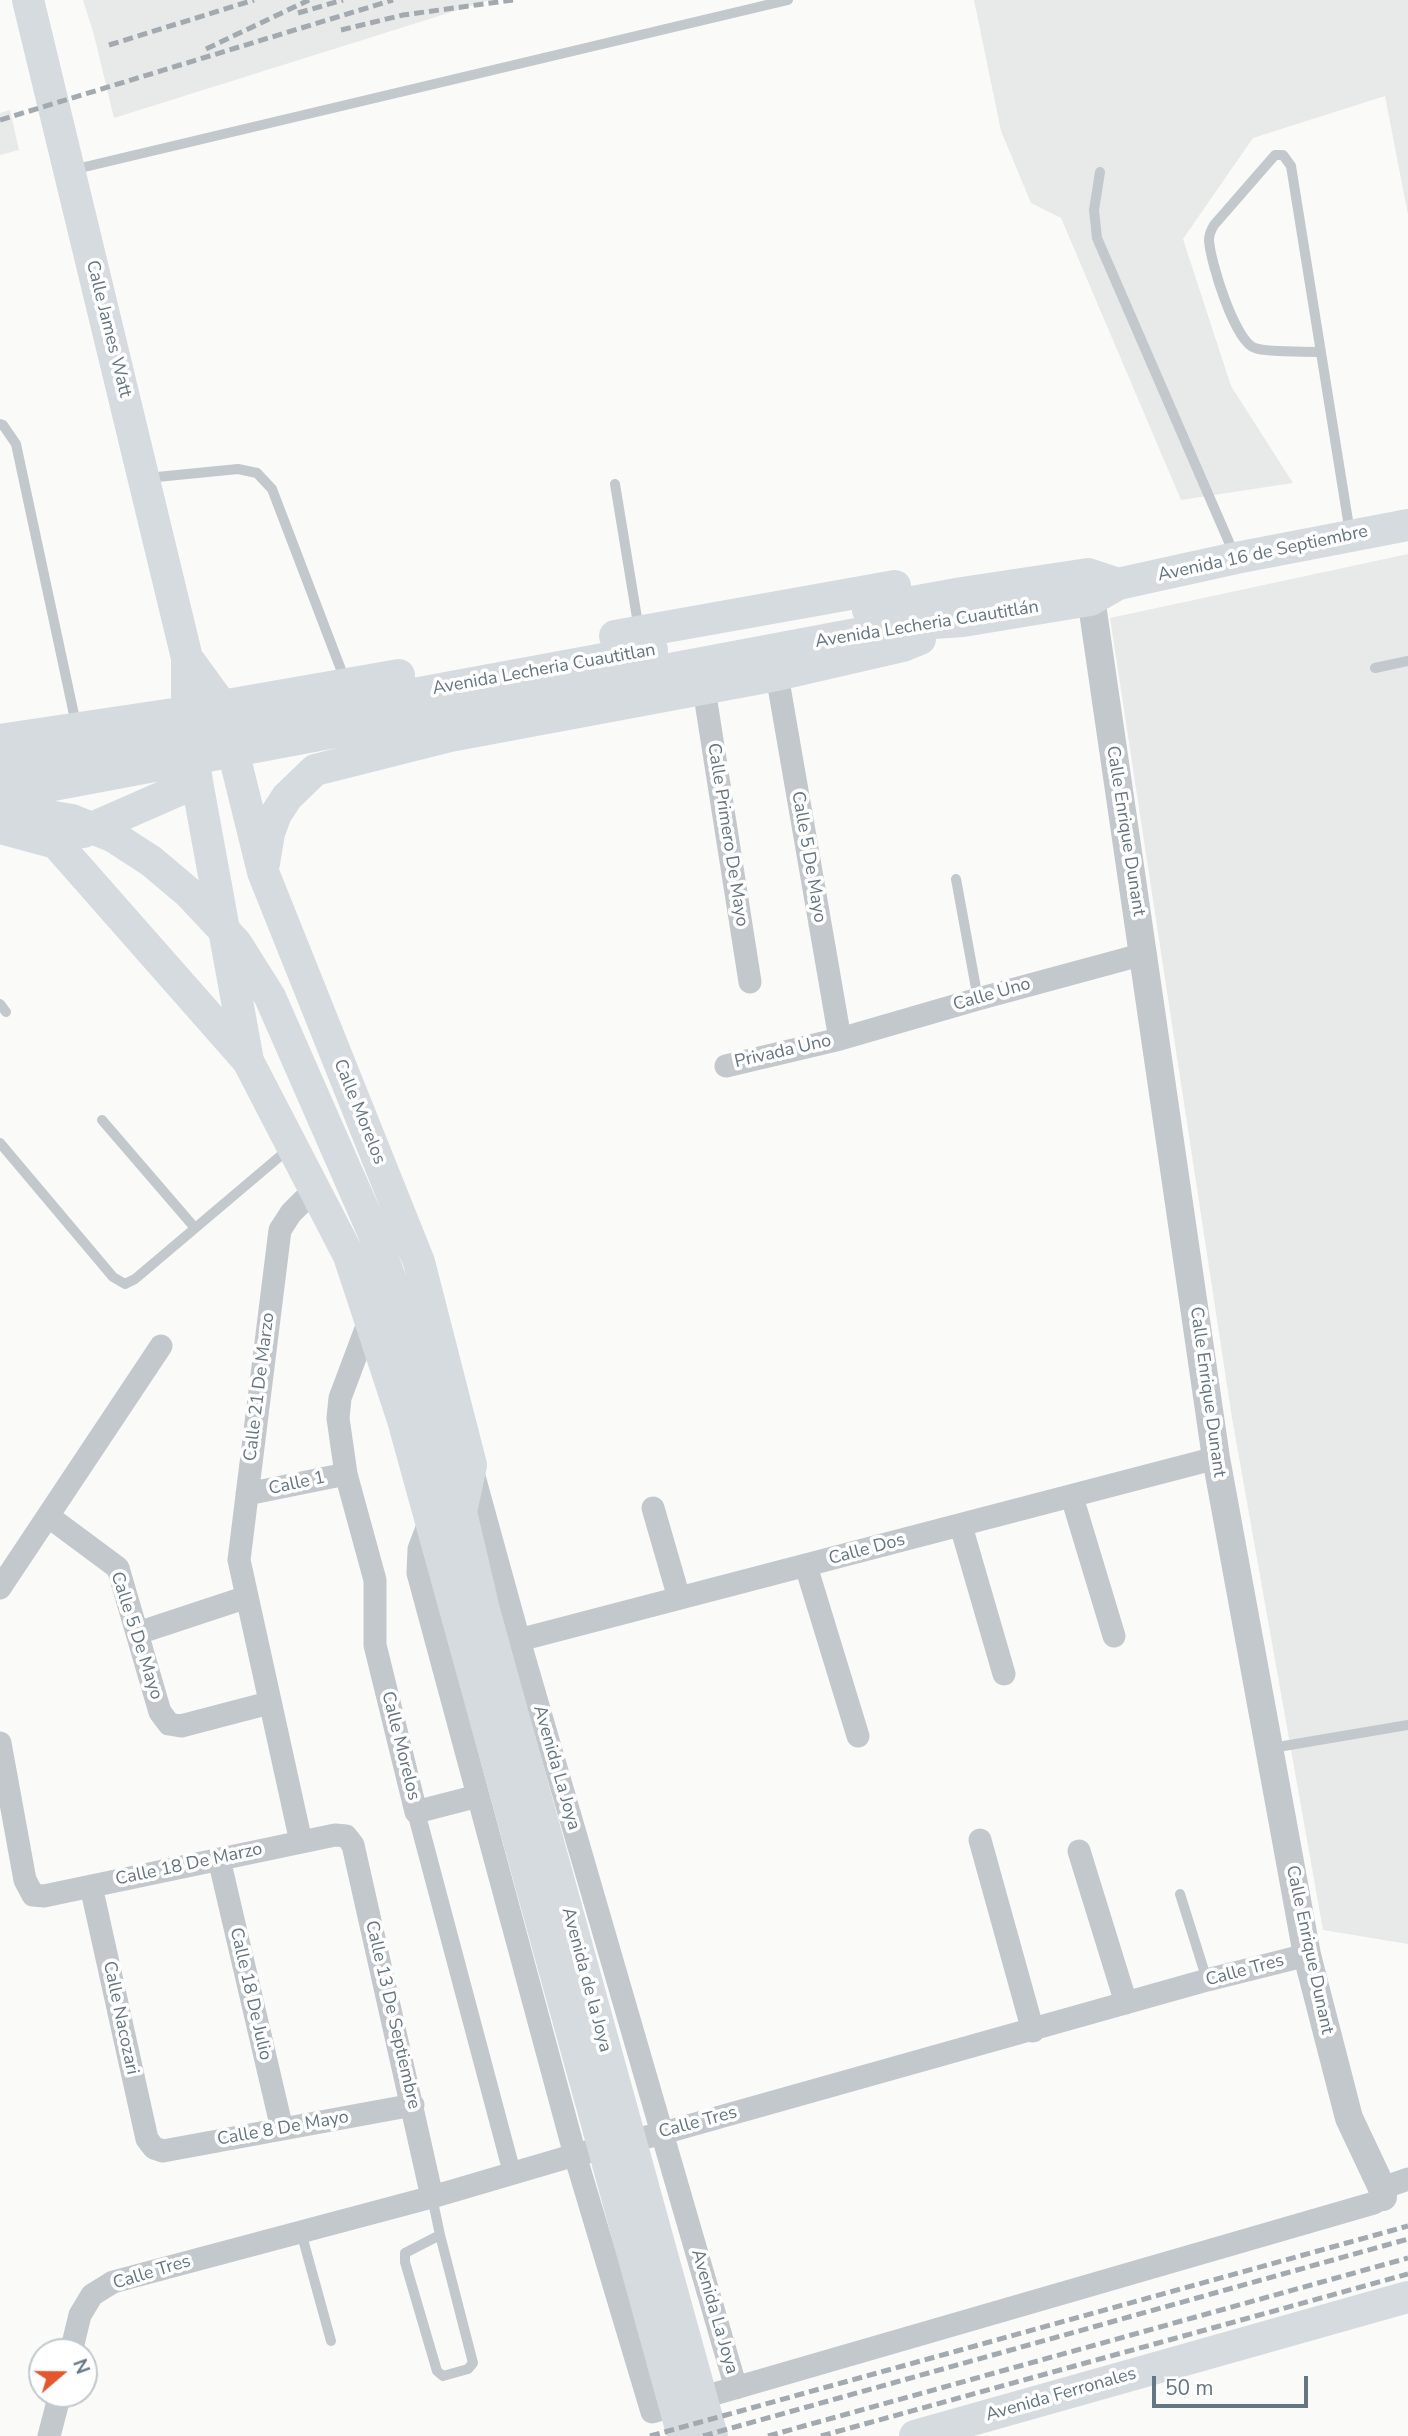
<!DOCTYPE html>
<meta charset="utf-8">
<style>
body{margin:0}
#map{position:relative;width:1408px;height:2436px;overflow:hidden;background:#fafaf8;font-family:"Nunito Sans",sans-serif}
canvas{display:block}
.north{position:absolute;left:28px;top:2338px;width:70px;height:70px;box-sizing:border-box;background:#fff;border:2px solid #c1c8cd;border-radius:50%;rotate:70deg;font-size:19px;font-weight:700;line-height:28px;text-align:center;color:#657683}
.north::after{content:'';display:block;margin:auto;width:24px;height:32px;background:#e4572e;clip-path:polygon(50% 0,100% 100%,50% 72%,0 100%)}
.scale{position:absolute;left:1152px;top:2376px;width:156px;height:32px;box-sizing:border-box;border:4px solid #657683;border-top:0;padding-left:9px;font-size:21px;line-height:24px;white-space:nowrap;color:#657683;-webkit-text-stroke:5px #fff;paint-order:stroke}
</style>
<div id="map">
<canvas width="1408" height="2436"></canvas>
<div class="north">N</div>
<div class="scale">50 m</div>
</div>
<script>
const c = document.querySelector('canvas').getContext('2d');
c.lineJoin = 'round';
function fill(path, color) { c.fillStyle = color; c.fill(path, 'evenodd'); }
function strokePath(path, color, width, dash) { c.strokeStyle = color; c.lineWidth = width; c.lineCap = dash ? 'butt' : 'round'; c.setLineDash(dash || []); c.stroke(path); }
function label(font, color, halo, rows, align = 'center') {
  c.font = font + ' "Nunito Sans",sans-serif'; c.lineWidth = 7; c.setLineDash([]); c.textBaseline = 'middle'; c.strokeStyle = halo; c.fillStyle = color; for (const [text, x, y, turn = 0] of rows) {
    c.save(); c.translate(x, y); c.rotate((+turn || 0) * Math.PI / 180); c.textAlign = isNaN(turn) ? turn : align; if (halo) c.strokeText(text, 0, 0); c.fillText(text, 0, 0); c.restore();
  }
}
const built = new Path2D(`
 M83,0H490L114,118L94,35Z
 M974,0H1408V215L1385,96L1253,138L1183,239L1231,386L1293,483L1181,500L1061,218L1031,203L1001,131Z
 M10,110L19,150L0,155V113Z
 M1408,554V1944L1323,1930L1232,1418L1110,618Z`);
const service = new Path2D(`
 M72,170L788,0
 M1100,172L1094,210L1097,238L1235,556
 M1321,352C1304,351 1270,353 1255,348C1235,342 1210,261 1209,240C1209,234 1211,230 1214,225L1275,155H1283L1291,166L1350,533
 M0,424L3,425L16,444L76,724
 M147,478L238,469L257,473L272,489L345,680
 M615,484L639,630
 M1375,668L1408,661
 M956,879L978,999
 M0,1004L6,1012
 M102,1120L195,1228
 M0,1143L113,1277L125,1284L135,1279L291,1147
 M1272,1748L1408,1725
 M1180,1894L1207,1980
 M432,2197L440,2235L473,2363L468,2369L443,2376L437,2371L405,2262V2253L440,2235
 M301,2232L331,2341`);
const pedestrian = new Path2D(`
 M416,1812L512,2173`);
const minor = new Path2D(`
 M777,675L840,1039
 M704,689L750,982
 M726,1066L840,1039L978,999L1144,954
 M370,1318L340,1398L338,1418L346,1474L375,1580V1645L416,1812L478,1796
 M472,1469L519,1640L736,2388
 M247,1494L346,1474
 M1072,1497L1114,1636
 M653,1508L679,1598
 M48,1516L118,1568L160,1712L169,1724L181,1726L269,1703
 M430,1520L419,1549L418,1573L575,2155L652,2412L1374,2203L1383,2197
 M961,1526L1004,1674
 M806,1566L858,1736
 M0,1588L161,1346
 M138,1633L247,1597
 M519,1640L1216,1458
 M0,1743L25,1880L33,1895L44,1896L335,1835L346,1836L353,1845L432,2197
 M980,1840L1033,2031
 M301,1842L239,1560L280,1230L291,1213L315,1189
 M1079,1851L1126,2003
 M219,1859L282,2129
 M91,1886L147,2139L154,2148L163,2151L413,2105
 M1382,2188L1408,2179
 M71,2352L80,2315L92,2295L113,2282L432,2197L575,2155L663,2133L1207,1980L1307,1955
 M49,2436L60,2394`);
const tertiary = new Path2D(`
 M1088,577L1216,1458L1307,1955L1349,2118L1382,2188L1383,2197`);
const secondary = new Path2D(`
 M28,0L187,658V712L197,782L248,1061L349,1256L403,1420L683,2436
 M868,610L962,593L1088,574L1118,584
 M615,636L895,586
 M187,658L222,706L263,872L419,1262L471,1465L461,1512L484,1610L712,2436
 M0,740L187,712L399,675
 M0,765L148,743L652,650
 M0,795L904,625L963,621L1090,600L1118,584L1236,558L1408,525
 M0,808L72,820L114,837L151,861L189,893L236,943L270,997L377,1241L394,1290L460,1509
 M0,828L56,843L248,1061
 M83,832L197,782
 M264,863L269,833L276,814L287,797L315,770L450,736L777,675L903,646L920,639
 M915,2436L1408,2297`);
const rail = new Path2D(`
 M298,13L343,0
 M341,30L403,15L513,0
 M109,45L254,0
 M206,49L309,0
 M0,120L393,0
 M650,2436L1408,2226
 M703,2436L1408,2239
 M768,2436L1408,2258
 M821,2436L1408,2274`);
const streetNames = [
 ["Calle James Watt",108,329,76],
 ["Avenida 16 de Septiembre",1263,554,-12],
 ["Avenida Lecheria Cuautitlán",927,625,-9],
 ["Avenida Lecheria Cuautitlan",544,670,-10],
 ["Calle Enrique Dunant",1125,831,81],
 ["Calle Primero De Mayo",727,835,81],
 ["Calle 5 De Mayo",808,857,80],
 ["Calle Uno",992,995,-16],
 ["Privada Uno",783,1052,-13],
 ["Calle Morelos",359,1112,68],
 ["Calle 21 De Marzo",260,1387,-83],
 ["Calle Enrique Dunant",1207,1392,82],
 ["Calle 1",297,1484,-12],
 ["Calle Dos",867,1550,-15],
 ["Calle 5 De Mayo",136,1636,72],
 ["Calle Morelos",400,1746,76],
 ["Avenida La Joya",556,1768,74],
 ["Calle 18 De Marzo",189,1865,-12],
 ["Calle Enrique Dunant",1309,1950,78],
 ["Calle Tres",1245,1971,-15],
 ["Avenida de la Joya",586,1980,75],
 ["Calle 18 De Julio",250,1994,77],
 ["Calle 13 De Septiembre",392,2015,77],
 ["Calle Nacozari",120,2018,78],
 ["Calle Tres",698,2123,-15],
 ["Calle 8 De Mayo",283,2129,-10],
 ["Calle Tres",152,2273,-17],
 ["Avenida La Joya",714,2312,74],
 ["Avenida Ferronales",1061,2395,-16]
];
fill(built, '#e8e9e9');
strokePath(service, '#c3c8cc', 10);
strokePath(pedestrian, '#c3c8cc', 18);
strokePath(minor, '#c3c8cc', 23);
strokePath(tertiary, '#c3c8cc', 28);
strokePath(secondary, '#d6dbdf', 32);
strokePath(rail, '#a2aab0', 5, [10, 5]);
label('18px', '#657683', '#fff', streetNames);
</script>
